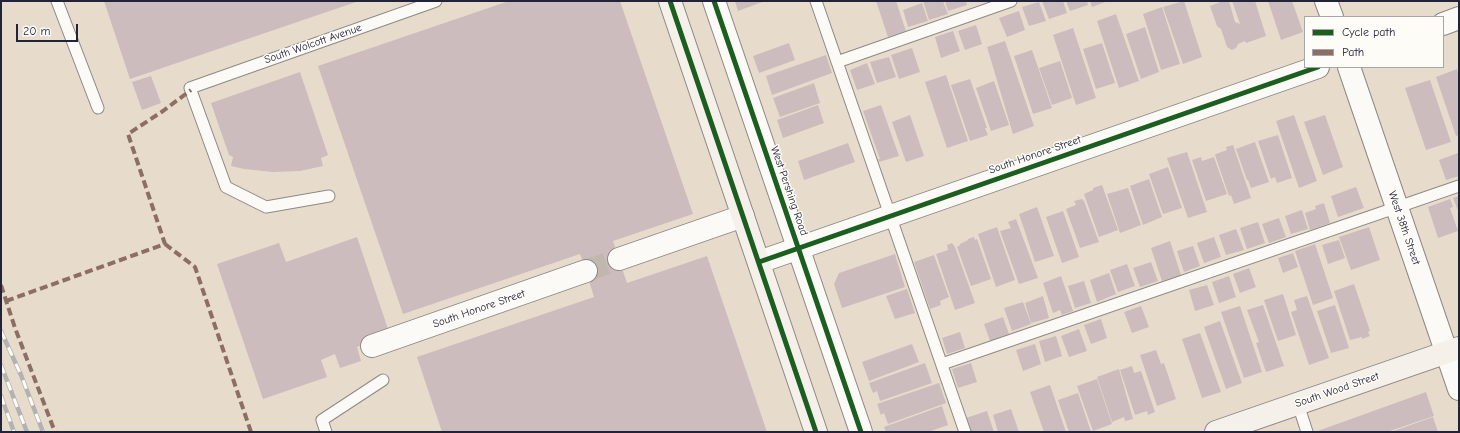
<!DOCTYPE html>
<style>
body{margin:0}
#map{position:relative;width:1460px;height:433px;overflow:hidden;background:#e7dccc;font-family:"Comic Neue",sans-serif}
canvas{display:block}
.frame{position:absolute;inset:0;border:2px solid #22223b;pointer-events:none}
.legend{position:absolute;left:1304px;top:16px;width:140px;height:52px;box-sizing:border-box;background:#fdfcf7;border:1px solid #a5a5ac;margin:0;padding:5px 7px;list-style:none;font-size:12px;color:#22223b}
.legend li{display:flex;align-items:center;gap:8px;height:20px}
.legend b{width:20px;border:1px solid #a5a5ac}
.scale{position:absolute;left:16px;top:24px;width:62px;height:18px;box-sizing:border-box;border:2px solid #22223b;border-top:0;padding-left:5px;font-size:12px;line-height:14px;white-space:nowrap;color:#22223b;-webkit-text-stroke:3px #fdfcf7;paint-order:stroke}
</style>
<div id="map">
<canvas width="1460" height="433"></canvas>
<div class="frame"></div>
<ul class="legend">
<li><b style="height:5px;background:#1b5e20"></b>Cycle path</li>
<li><b style="height:5px;background:#8d6e63"></b>Path</li>
</ul>
<div class="scale">20 m</div>
</div>
<script>
const c = document.querySelector('canvas').getContext('2d');
c.lineJoin = 'round';
function fill(path, color) { c.fillStyle = color; c.fill(path, 'evenodd'); }
function strokePath(path, color, width, dash) { c.strokeStyle = color; c.lineWidth = width; c.lineCap = dash ? 'butt' : 'round'; c.setLineDash(dash || []); c.stroke(path); }
function label(font, color, halo, rows, align = 'center') {
  c.font = font + ' "Comic Neue",sans-serif'; c.lineWidth = 3; c.setLineDash([]); c.textBaseline = 'middle'; c.strokeStyle = halo; c.fillStyle = color; for (const [text, x, y, turn = 0] of rows) {
    c.save(); c.translate(x, y); c.rotate((+turn || 0) * Math.PI / 180); c.textAlign = isNaN(turn) ? turn : align; if (halo) c.strokeText(text, 0, 0); c.fillText(text, 0, 0); c.restore();
  }
}
const building = new Path2D(`
 M104,1H359L130,79Z
 M509,1H620L693,214L613,241L627,283L707,256L767,432H442L417,357L594,297L586,271L580,254L403,314L318,66Z
 M735,1H765L738,11Z
 M876,1H896L906,31L888,37Z
 M923,1H943L948,14L929,20Z
 M945,1H966L967,5L948,11Z
 M1042,1H1063L1067,13L1049,19Z
 M1066,1H1087L1088,5L1070,11Z
 M1090,1H1108L1092,7Z
 M1184,1L1202,57L1183,64L1163,7Z
 M1223,1H1229L1235,22L1240,24L1232,1H1255L1266,36L1246,43L1245,41L1238,44L1236,48L1232,50L1227,47L1221,29L1217,26L1210,6Z
 M1268,1H1292L1303,32L1281,40Z
 M1039,2L1046,21L1029,26L1022,7Z
 M922,3L928,21L908,27L903,10Z
 M1162,7L1180,64L1161,70L1143,14Z
 M1019,11L1025,30L1007,37L999,18Z
 M1116,14L1139,81L1119,88L1097,21Z
 M976,25L982,44L965,50L958,31Z
 M1145,27L1159,72L1141,79L1126,34Z
 M1073,28L1096,98L1076,105L1053,35Z
 M953,31L960,51L941,58L935,37Z
 M1005,41L1034,126L1013,134L987,47Z
 M789,43L795,60L759,73L753,56Z
 M1102,43L1115,83L1096,89L1083,49Z
 M912,48L920,72L899,79L891,55Z
 M1032,50L1052,108L1033,114L1014,56Z
 M826,55L832,73L772,95L766,76Z
 M889,57L896,77L877,83L870,62Z
 M1060,61L1072,98L1052,105L1039,68Z
 M867,63L875,84L857,90L850,70Z
 M1457,69L1459,76V135L1456,136L1436,77Z
 M300,72L328,155L321,158L323,166L300,171L273,172L244,169L231,166L233,157L229,155L211,103Z
 M946,75L968,141L947,148L925,82Z
 M151,76L161,103L142,110L132,82Z
 M970,79L987,128H985L988,135L970,141L951,85Z
 M1430,80L1451,142L1426,150L1405,88Z
 M994,81L1009,125L991,131L976,88Z
 M814,83L820,103L780,117L773,98Z
 M818,105L824,123L783,138L777,120Z
 M881,105L899,156L879,162L878,159H880L863,111Z
 M910,115L924,156L906,162L892,122Z
 M1294,115L1317,181L1299,188L1276,121Z
 M1325,115L1343,167L1323,175L1304,122Z
 M1278,135L1292,178L1277,183L1275,177L1271,179L1258,141Z
 M1255,142L1269,182L1251,188L1248,180H1247L1236,149Z
 M848,143L855,162L804,180L798,161Z
 M1233,145L1251,198L1234,204L1231,195L1229,196L1215,155L1216,154L1227,150L1226,147Z
 M1187,152L1207,212L1188,218L1167,158Z
 M1458,153L1459,157V176L1446,180L1439,160Z
 M1201,157L1202,161L1214,157L1227,194L1206,201L1192,160Z
 M1168,167L1182,208L1163,214L1149,174Z
 M1149,179L1162,217L1143,225L1130,186Z
 M1102,185L1118,230L1099,237L1084,194L1093,190V188Z
 M1356,187L1364,208L1338,217L1331,196Z
 M1128,188L1141,225L1120,233L1107,194Z
 M1459,196V213L1453,198Z
 M1082,199L1084,201L1099,242L1080,248L1066,209L1076,205L1074,201Z
 M1450,199L1453,207L1450,208L1458,231L1438,238L1428,207Z
 M1324,203L1330,223L1310,230L1305,213L1316,209L1315,206Z
 M1037,207L1054,256L1035,262L1019,214Z
 M1302,210L1308,229L1291,234L1285,216Z
 M1063,211L1079,257L1062,263L1046,217Z
 M1279,218L1286,237L1269,243L1262,224Z
 M1016,219L1038,278L1019,284L1000,231L1011,228L1008,222Z
 M1258,222L1265,243L1247,249L1240,228Z
 M997,227L1015,280L996,287L978,234Z
 M1369,227L1380,260L1351,270L1339,237Z
 M1236,229L1244,250L1226,255L1219,235Z
 M357,237L390,335L357,347L361,361L340,368L335,354L321,360L327,377L263,399L217,264L279,243L286,262Z
 M974,237L975,240L977,239L991,279L971,286L957,247L960,245V244L968,240V239Z
 M1214,237L1221,257L1204,263L1197,243Z
 M1339,240L1345,258L1328,264L1322,245Z
 M1170,241L1181,275L1162,281L1151,248Z
 M952,243L955,247L975,303L955,310L936,254L948,250L947,245Z
 M1315,244L1333,298L1313,305L1295,251Z
 M1193,246L1200,266L1184,272L1177,251Z
 M1293,253L1298,267L1283,273L1278,258Z
 M895,254L905,287L842,308L834,284L839,273Z
 M934,255L949,297L940,301L941,305L930,309L914,262Z
 M1151,262L1158,281L1140,287L1133,268Z
 M1127,264L1135,286L1118,292L1110,270Z
 M1249,268L1256,287L1240,293L1233,274Z
 M1109,273L1116,294L1097,302L1090,280Z
 M1061,276L1073,311L1062,315L1060,310L1053,313L1043,283Z
 M1229,276L1236,297L1219,303L1212,282Z
 M1084,281L1091,303L1075,308L1068,286Z
 M1354,284L1370,331L1368,332L1370,336L1362,339V337L1350,340L1334,291Z
 M1207,285L1214,305L1195,311L1189,290Z
 M907,289L915,313L895,319L886,296Z
 M1283,294L1296,335L1278,341L1264,300Z
 M1043,296L1049,318L1031,323L1025,303Z
 M1307,296L1329,358L1309,365L1291,312L1297,310L1294,300Z
 M1023,302L1031,324L1012,331L1004,308Z
 M1263,305L1284,366L1266,372L1256,343L1259,342L1247,310Z
 M1335,305L1349,348L1331,353L1317,311Z
 M1141,306L1149,327L1132,333L1124,312Z
 M1240,306L1262,372L1244,378L1221,312Z
 M1003,317L1009,334L990,341L984,324Z
 M1101,319L1107,338L1091,344L1084,325Z
 M1220,321L1242,383L1226,389L1204,327Z
 M1079,329L1087,351L1069,357L1061,336Z
 M960,332L965,348L947,354L942,338Z
 M1200,333L1221,392L1202,398L1182,339Z
 M1056,336L1062,356L1045,362L1039,341Z
 M912,344L919,362L869,381L862,362Z
 M1035,344L1041,364L1023,371L1016,350Z
 M1156,350L1161,364L1164,363L1176,399L1157,406L1140,355Z
 M925,363L932,383L880,401L877,391L873,393L869,383Z
 M971,363L977,382L958,388L952,369Z
 M1132,366L1134,373L1141,371L1155,412L1148,415L1147,411L1135,415L1120,370Z
 M1119,369L1133,419L1125,421L1124,417L1112,422L1097,377Z
 M1097,379L1112,424L1093,431L1077,386Z
 M939,383L946,403L888,424L884,413L881,415L877,404Z
 M1050,385L1066,432H1044L1030,392Z
 M1426,392L1434,416L1387,432H1315Z
 M1078,393L1091,432H1069L1058,400Z
 M942,406L948,425L928,432H886L884,427Z
 M1011,409L1019,432H998L993,415Z
 M987,411L994,432H971L966,418Z
 M1433,417L1438,432H1391Z`);
const streetTunnel = new Path2D(`
 M586,271L619,259`);
const lane = new Path2D(`
 M57,1L98,108
 M816,1L965,432
 M837,62L1011,1
 M329,196L266,207L226,187L190,88L436,1
 M942,364L1459,186
 M1298,404L1307,432
 M326,432L322,420L383,380`);
const street = new Path2D(`
 M714,1L861,432
 M1326,1L1332,17
 M1443,24L1459,18
 M1349,67L1459,389
 M619,259L743,216
 M759,262L1318,67
 M372,346L586,271`);
const secondary = new Path2D(`
 M670,1L816,432
 M1216,432L1459,348`);
const rail = new Path2D(`
 M1,331L21,375L43,432
 M1,365L27,432
 M1,396L14,432`);
const quiet = new Path2D(`
 M165,244L195,267L251,432
 M1,285L15,328L55,432
 M6,301L165,244L128,134L163,111L191,90`);
const cycleway = new Path2D(`
 M670,1L816,432
 M714,1L861,432
 M759,262L1318,67`);
const streetNames = [
 ["South Wolcott Avenue",313,44,-19],
 ["South Honore Street",1035,155,-19],
 ["West Pershing Road",789,191,71],
 ["West 38th Street",1404,228,71],
 ["South Honore Street",479,309,-19],
 ["South Wood Street",1337,390,-19]
];
fill(building, '#ccbcbd');
strokePath(streetTunnel, '#c0b7af', 22, [22, 11]);
strokePath(lane, '#8e8884', 13);
strokePath(street, '#8e8884', 24);
strokePath(secondary, '#8e8884', 24);
strokePath(lane, '#fbfaf7', 11);
strokePath(street, '#fbfaf7', 22);
strokePath(secondary, '#f5f0ea', 22);
strokePath(rail, '#b3b2b2', 4.5);
strokePath(rail, '#fdfcf7', 3, [9]);
strokePath(quiet, '#8d6e63', 4, [8, 4]);
strokePath(cycleway, '#1b5e20', 5);
label('11px', '#22223b', '#fdfcf7', streetNames);
</script>
